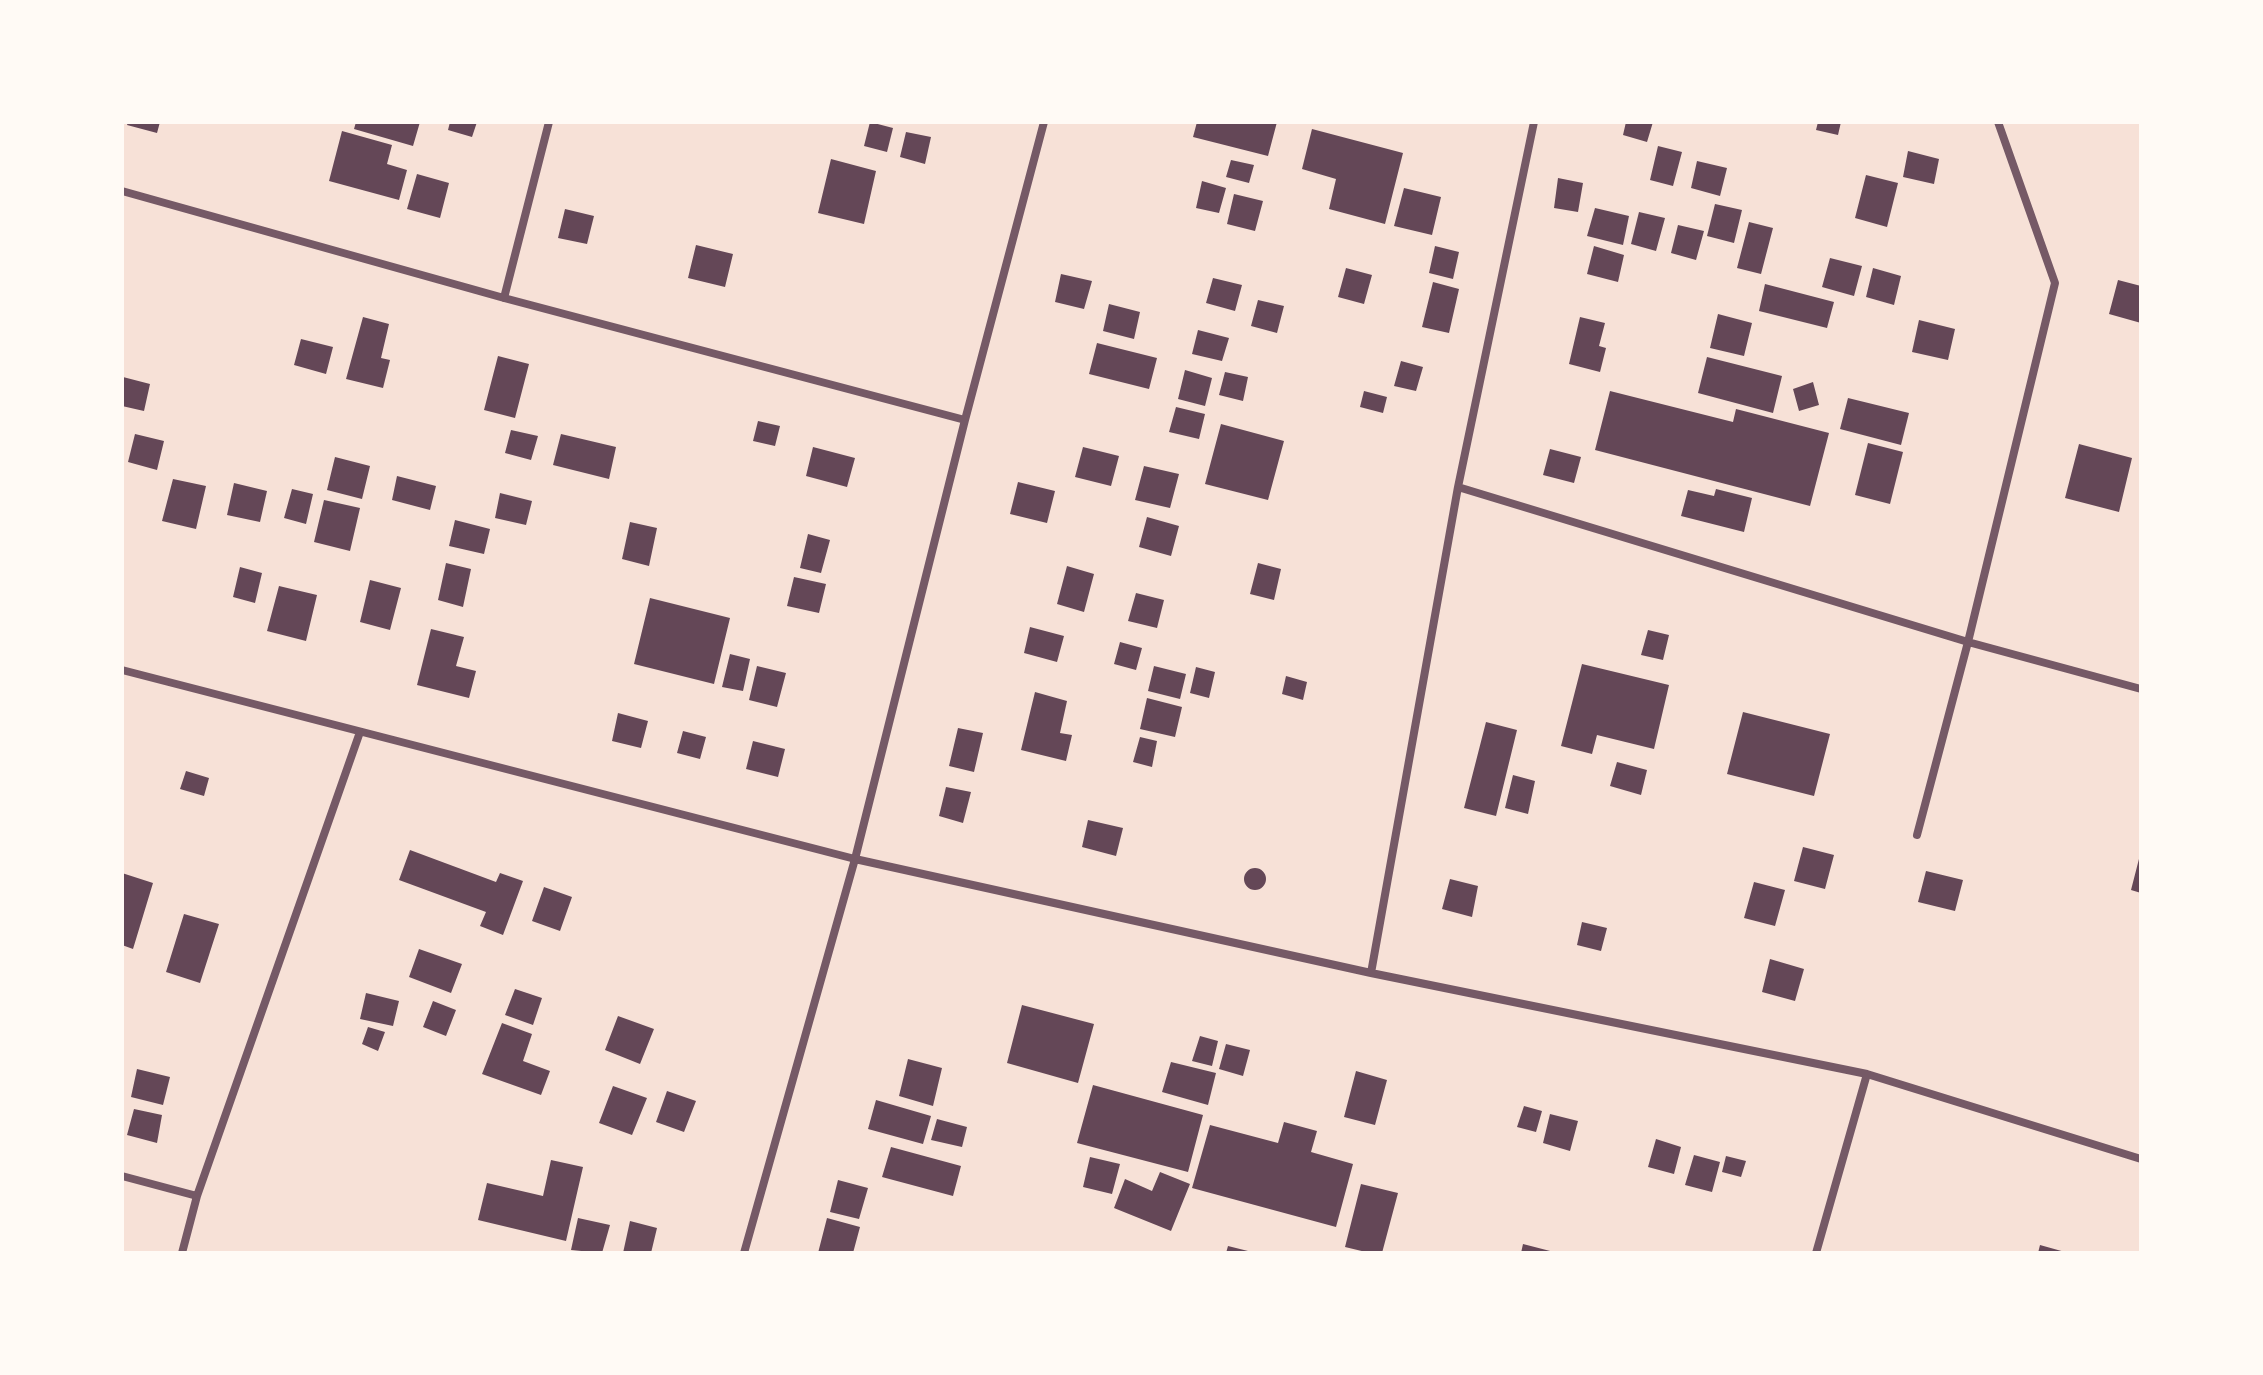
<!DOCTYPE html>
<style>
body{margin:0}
#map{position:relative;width:2263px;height:1375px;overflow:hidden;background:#f7e1d7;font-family:Raleway,sans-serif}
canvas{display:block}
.frame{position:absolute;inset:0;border:124px solid #fffaf5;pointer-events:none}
</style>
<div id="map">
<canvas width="2263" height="1375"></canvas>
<div class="frame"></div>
</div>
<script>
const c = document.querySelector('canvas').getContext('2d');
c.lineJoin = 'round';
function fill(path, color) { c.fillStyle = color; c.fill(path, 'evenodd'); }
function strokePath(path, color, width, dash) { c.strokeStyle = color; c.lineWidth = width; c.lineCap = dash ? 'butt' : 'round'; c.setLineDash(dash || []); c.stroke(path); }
const building = new Path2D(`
 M128,122H160L157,133L127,125Z
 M356,122H420L413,146L354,129Z
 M450,122H477L472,137L448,130Z
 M870,122L893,128L887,152L864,146Z
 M1197,122H1277L1268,156L1193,137Z
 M1626,122H1653L1647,142L1623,135Z
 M1818,122H1841L1838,135L1816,130Z
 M1312,129L1403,153L1385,224L1329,209L1336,179L1302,169Z
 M342,131L392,145L387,164L407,170L399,200L329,181Z
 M906,132L931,137L925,164L900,157Z
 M1658,146L1682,152L1673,186L1650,180Z
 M1908,151L1939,159L1934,184L1903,177Z
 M831,159L876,171L864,224L818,213Z
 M1231,160L1254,165L1249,183L1226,177Z
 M1697,161L1727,168L1720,196L1691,188Z
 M417,174L449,183L440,218L407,209Z
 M1866,175L1898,183L1887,227L1855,218Z
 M1558,178L1583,183L1578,212L1554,208Z
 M1202,181L1226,188L1219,213L1196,208Z
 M1404,188L1441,197L1432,235L1394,226Z
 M1234,194L1263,201L1255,231L1227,224Z
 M1715,204L1742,210L1734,243L1707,236Z
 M1595,208L1629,216L1623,245L1587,236Z
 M565,209L594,216L587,244L558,238Z
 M1639,212L1665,218L1656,251L1631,244Z
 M1749,222L1773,228L1761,274L1737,268Z
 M1678,225L1704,231L1696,260L1671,253Z
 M696,245L733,254L725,287L688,278Z
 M1435,246L1459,252L1453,279L1429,273Z
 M1594,246L1624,255L1618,282L1587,274Z
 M1830,258L1862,266L1854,296L1822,287Z
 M1346,268L1372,275L1364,304L1338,297Z
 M1873,268L1901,276L1894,305L1866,297Z
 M1061,274L1092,281L1084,309L1055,302Z
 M1213,278L1242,285L1235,311L1206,303Z
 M2118,280L2141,286V323L2109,314Z
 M1433,282L1459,289L1449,333L1422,327Z
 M1765,284L1834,302L1827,328L1759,311Z
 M1258,300L1284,306L1277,333L1251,326Z
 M1109,304L1140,312L1134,339L1103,331Z
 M1718,314L1752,323L1744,356L1710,348Z
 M363,317L389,324L381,358L390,360L383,388L346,379Z
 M1580,317L1605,323L1599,346L1606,348L1600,372L1569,364Z
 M1919,320L1955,329L1948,360L1912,352Z
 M1198,330L1229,338L1222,361L1192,354Z
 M301,339L333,347L326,374L294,365Z
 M1097,343L1157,358L1149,389L1089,374Z
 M498,356L529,364L515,418L484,410Z
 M1707,357L1782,376L1773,413L1698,393Z
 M1401,361L1423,367L1416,391L1394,386Z
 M1185,370L1212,378L1205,406L1178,399Z
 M1225,372L1248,377L1243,401L1219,395Z
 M123,377L150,384L144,411L122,406Z
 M1813,382L1819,405L1799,411L1793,389Z
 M1364,391L1387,397L1383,413L1360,407Z
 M1610,391L1733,422L1736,409L1829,433L1810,506L1595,450Z
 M1848,398L1909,413L1901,445L1840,429Z
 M1176,407L1205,414L1199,439L1169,432Z
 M758,421L780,426L775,446L753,441Z
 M1221,424L1284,441L1268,500L1205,484Z
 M511,430L538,436L531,460L505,453Z
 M135,434L164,441L157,470L128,462Z
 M561,434L616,447L609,479L553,465Z
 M1868,443L1903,452L1890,504L1855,495Z
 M2079,444L2132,458L2119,512L2065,498Z
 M813,447L855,458L847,487L806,476Z
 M1083,447L1119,456L1111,486L1075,477Z
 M1550,449L1581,457L1574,483L1543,475Z
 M335,457L370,466L362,499L327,490Z
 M1144,466L1179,474L1170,508L1135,500Z
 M397,476L436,486L430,510L392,500Z
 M173,479L206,486L196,529L162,521Z
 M1018,482L1055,491L1047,523L1010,514Z
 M234,483L267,491L260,522L227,515Z
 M292,489L313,494L306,524L284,518Z
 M1716,489L1752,498L1744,532L1681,516L1688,490L1714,496Z
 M500,493L532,501L526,525L495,518Z
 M324,500L360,508L350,551L314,542Z
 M1147,517L1179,526L1171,556L1139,547Z
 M455,520L490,529L484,554L449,546Z
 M630,522L657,528L649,566L622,559Z
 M808,534L830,540L821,573L800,568Z
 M446,563L471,569L463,607L438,600Z
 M1258,563L1281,569L1274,600L1250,594Z
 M1067,566L1094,574L1084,612L1057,604Z
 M240,567L262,573L255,603L233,597Z
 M794,577L826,584L819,613L787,606Z
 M370,580L401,588L390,630L360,622Z
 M279,586L317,595L306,641L267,631Z
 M1136,593L1164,600L1157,628L1128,621Z
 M650,598L730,618L714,684L634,664Z
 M1030,627L1064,636L1057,662L1024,653Z
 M431,629L464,637L456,666L476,671L469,698L417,685Z
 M1648,630L1669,635L1663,660L1641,655Z
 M1120,642L1142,648L1136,670L1114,664Z
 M730,654L750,659L743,691L722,687Z
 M1582,664L1669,685L1654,749L1597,735L1592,754L1561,746Z
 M757,666L786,673L777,707L749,700Z
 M1154,666L1186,674L1180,699L1148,691Z
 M1196,667L1215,672L1209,698L1190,693Z
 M1286,676L1307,682L1303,700L1282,694Z
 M1035,692L1067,701L1060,733L1072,735L1066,761L1021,750Z
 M1147,698L1182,707L1175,737L1140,729Z
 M1743,712L1830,734L1814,796L1727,774Z
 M618,713L648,721L641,748L612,741Z
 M1486,722L1517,730L1496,816L1464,808Z
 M958,728L983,733L974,772L949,766Z
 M683,731L706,737L700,759L677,753Z
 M1140,737L1157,741L1152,767L1133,762Z
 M753,741L785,749L778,777L746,769Z
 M1617,762L1647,770L1641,795L1610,786Z
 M186,771L209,778L204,796L180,789Z
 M1513,775L1535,781L1528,814L1505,808Z
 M946,787L971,792L963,823L939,816Z
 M1088,820L1123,828L1116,856L1082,847Z
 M1803,847L1834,855L1825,889L1794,881Z
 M410,850L496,882L500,873L523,881L503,935L480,926L486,912L399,880Z
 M2140,855H2141V893L2131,890Z
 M1244 879a11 11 0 1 1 22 0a11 11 0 1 1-22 0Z
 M1926,871L1963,880L1955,911L1918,902Z
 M122,873L153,883L133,949L122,945Z
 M1450,879L1478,886L1472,917L1442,909Z
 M1754,882L1785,890L1775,926L1744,918Z
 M544,887L572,897L560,931L532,921Z
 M184,914L219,924L200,983L166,972Z
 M1582,922L1607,928L1601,951L1577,945Z
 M419,949L462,964L451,993L409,977Z
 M1770,959L1804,969L1795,1001L1762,992Z
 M515,989L542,998L533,1025L505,1015Z
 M366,993L399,1001L393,1026L360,1019Z
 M433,1001L456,1010L446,1036L423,1027Z
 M1022,1005L1094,1024L1078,1083L1007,1063Z
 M618,1016L654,1029L640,1064L605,1050Z
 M502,1023L532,1034L523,1061L550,1071L541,1095L482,1074Z
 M368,1027L385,1032L378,1051L362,1044Z
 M1200,1036L1218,1041L1212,1066L1192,1061Z
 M1226,1044L1250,1050L1243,1076L1219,1069Z
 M908,1059L942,1068L933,1106L899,1096Z
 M1171,1062L1216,1073L1208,1105L1162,1092Z
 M137,1069L170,1077L163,1105L131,1097Z
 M1356,1071L1387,1080L1375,1125L1344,1117Z
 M1093,1085L1203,1115L1188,1172L1077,1143Z
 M613,1086L647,1098L632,1135L599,1123Z
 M667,1091L696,1101L684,1132L656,1122Z
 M876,1100L931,1116L923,1144L868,1129Z
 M1524,1106L1542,1111L1536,1132L1517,1127Z
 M134,1109L162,1115L157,1143L127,1135Z
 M1550,1114L1578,1121L1570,1151L1543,1143Z
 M937,1119L967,1127L962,1147L931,1140Z
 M1284,1122L1317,1131L1311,1152L1353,1164L1336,1227L1192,1188L1210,1125L1278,1143Z
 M1656,1139L1681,1147L1674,1174L1648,1167Z
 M891,1147L961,1166L953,1196L882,1177Z
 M1694,1155L1720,1162L1712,1192L1685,1185Z
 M1726,1156L1746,1161L1741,1177L1722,1172Z
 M1090,1157L1120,1164L1112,1194L1083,1187Z
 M551,1160L583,1167L566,1241L478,1220L487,1183L543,1196Z
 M1160,1172L1190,1184L1171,1231L1114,1208L1125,1179L1152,1191Z
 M838,1180L868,1188L859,1219L830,1212Z
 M1361,1184L1398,1193L1382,1253H1370L1345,1247Z
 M578,1218L610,1225L602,1253L571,1250Z
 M827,1218L860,1227L853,1253H818Z
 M630,1221L657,1228L651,1253H623Z
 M1523,1244L1554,1252V1253H1521Z
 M2040,1245L2065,1252V1253H2038Z
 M1228,1246L1252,1252V1253H1226Z`);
const minor = new Path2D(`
 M122,191L504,298L965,420
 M504,298L549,122
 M1458,487L1968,642L2141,689
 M122,670L855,859L1371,973L1867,1074L2141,1159
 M1917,835L1968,642L2055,283L1998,122
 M1371,973L1458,487L1534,122
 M122,1176L197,1196
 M182,1253L197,1196L360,732
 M744,1253L855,859L965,420L1044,122
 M1816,1253L1867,1074`);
fill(building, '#644757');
strokePath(minor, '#755966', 8);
</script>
